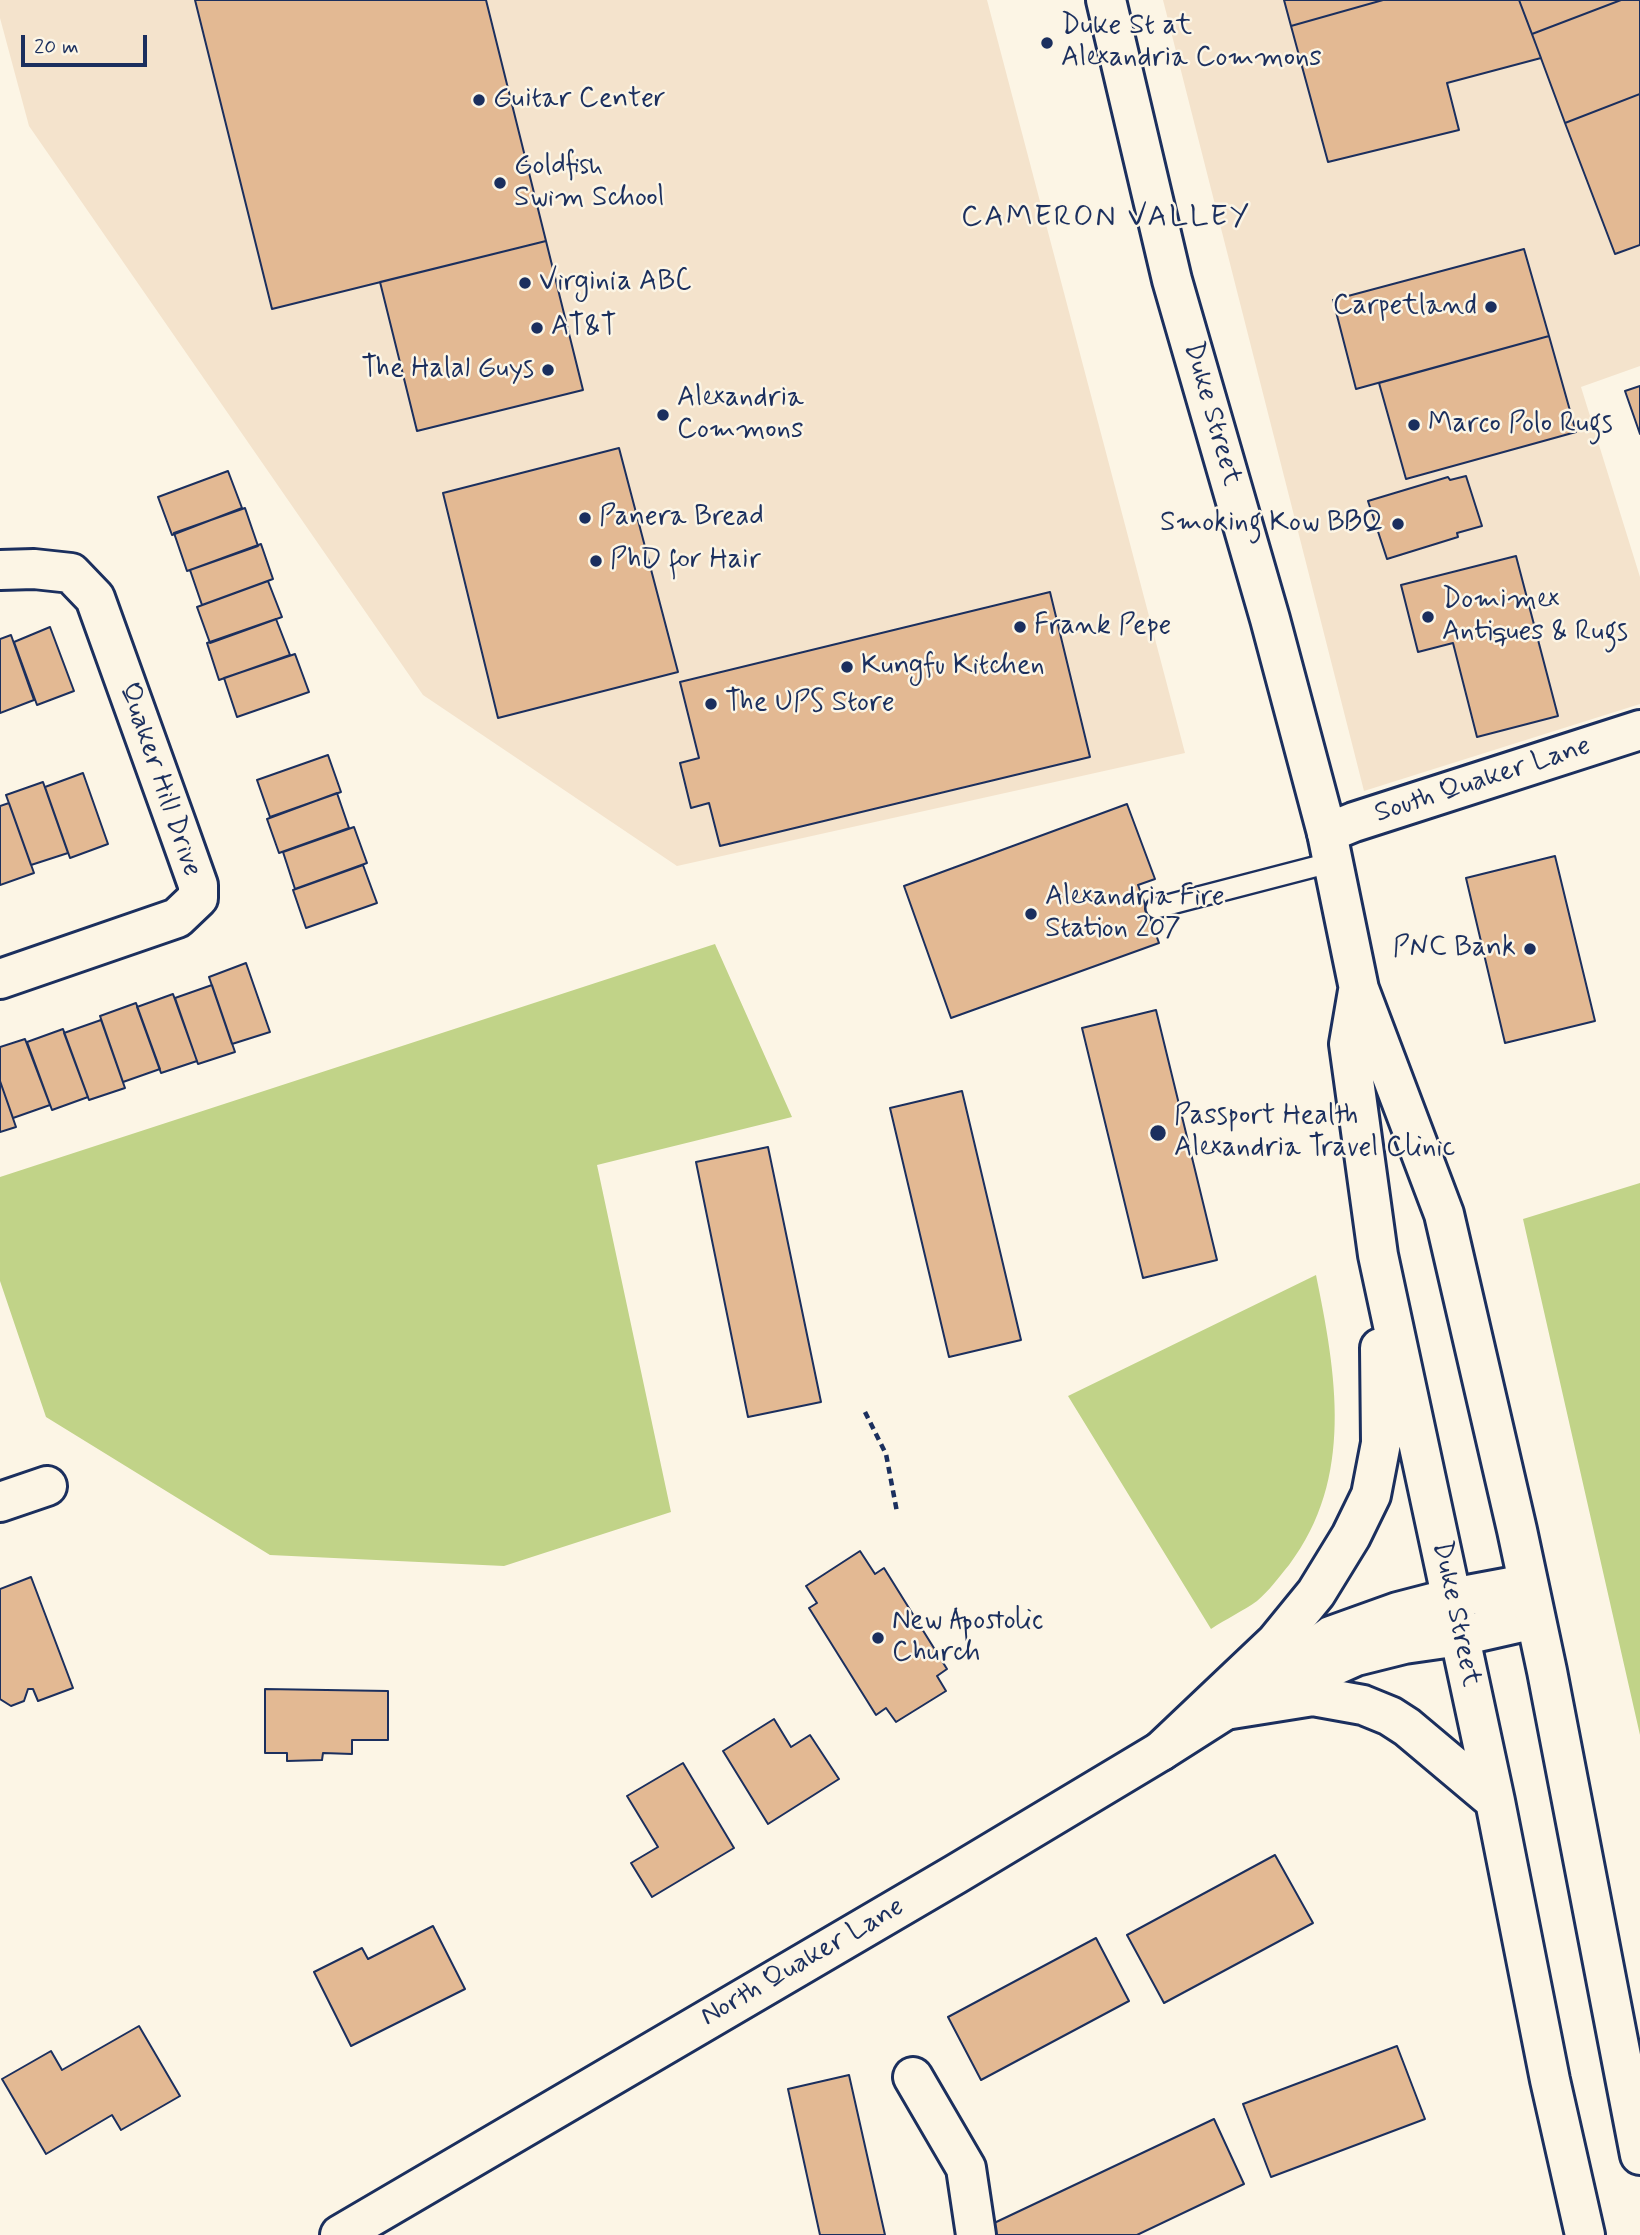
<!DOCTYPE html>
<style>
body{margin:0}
#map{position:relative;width:1640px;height:2235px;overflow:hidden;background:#fcf5e5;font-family:Mynerve,sans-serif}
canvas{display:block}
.scale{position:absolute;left:21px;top:35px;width:126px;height:32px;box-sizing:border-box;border:4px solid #1b2f5e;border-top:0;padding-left:9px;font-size:21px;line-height:24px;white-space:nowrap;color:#1b2f5e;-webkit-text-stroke:5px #fcf5e5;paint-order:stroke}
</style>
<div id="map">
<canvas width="1640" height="2235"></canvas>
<div class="scale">20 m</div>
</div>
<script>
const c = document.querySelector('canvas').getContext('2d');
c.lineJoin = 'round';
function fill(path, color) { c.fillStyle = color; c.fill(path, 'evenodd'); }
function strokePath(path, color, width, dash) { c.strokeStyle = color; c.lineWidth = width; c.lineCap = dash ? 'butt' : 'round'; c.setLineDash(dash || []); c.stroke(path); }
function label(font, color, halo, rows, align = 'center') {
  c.font = font + ' Mynerve,sans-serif'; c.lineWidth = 5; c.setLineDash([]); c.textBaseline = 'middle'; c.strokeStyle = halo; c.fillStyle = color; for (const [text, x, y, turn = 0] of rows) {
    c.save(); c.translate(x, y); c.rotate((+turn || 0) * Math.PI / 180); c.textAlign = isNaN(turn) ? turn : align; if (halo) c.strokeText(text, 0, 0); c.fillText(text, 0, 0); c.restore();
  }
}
const built = new Path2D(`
 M0,0H987L1185,753L677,866L423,695L29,126L0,18Z
 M1163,0H1640V366L1581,387L1640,577V704L1364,791Z`);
const green = new Path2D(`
 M715,944L792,1117L597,1165L671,1512L504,1566L270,1555L46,1417L0,1281V1177Z
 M1640,1183V1735L1523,1219Z
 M1316,1275C1336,1373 1355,1478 1289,1565C1279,1577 1269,1591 1257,1601C1243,1611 1226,1619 1211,1629L1068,1396Z`);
const building = new Path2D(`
 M195,0H486L546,241L272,309Z
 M1284,0H1383L1291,26Z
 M1383,0H1519L1541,58L1447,83L1459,130L1328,162L1291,26Z
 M1519,0H1621L1532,34Z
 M1621,0H1640V94L1565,123L1532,34Z
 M1640,94V245L1615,254L1565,123Z
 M546,241L583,390L417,431L380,282Z
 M1524,249L1549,336L1356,389L1333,300Z
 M1549,336L1576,432L1406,479L1379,383Z
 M1640,386V434L1625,391Z
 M619,448L678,672L498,718L443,493Z
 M228,471L242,508L172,535L158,497Z
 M1466,476L1482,526L1457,533L1458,537L1387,559L1368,501L1448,477L1450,480Z
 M245,508L258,546L187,571L174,533Z
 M261,544L273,579L202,605L190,570Z
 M1516,556L1558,716L1477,737L1453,643L1418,652L1401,585Z
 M268,581L282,617L210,643L197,607Z
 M1050,592L1090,757L720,846L709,803L691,808L680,763L699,758L680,682Z
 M276,619L290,655L219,680L207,643Z
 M50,627L74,691L37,705L14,642Z
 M11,635L34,700L0,713V639Z
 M295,654L309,692L237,717L224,678Z
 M328,755L341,792L270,817L257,780Z
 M83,773L108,844L70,858L45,787Z
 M43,782L68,853L31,865L6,795Z
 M337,793L349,828L279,853L267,819Z
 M9,803L34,873L0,885V806Z
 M1127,804L1155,879L1138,885L1159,943L951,1018L904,886Z
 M354,827L367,863L295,889L283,852Z
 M1555,856L1595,1021L1505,1043L1466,878Z
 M363,865L377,903L306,928L293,890Z
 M246,963L270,1032L232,1044L209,977Z
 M212,985L235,1052L198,1064L175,998Z
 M173,994L197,1061L161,1073L137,1007Z
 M136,1003L160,1069L123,1082L100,1016Z
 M1156,1010L1217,1260L1143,1278L1082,1028Z
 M101,1020L125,1088L89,1100L64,1033Z
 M63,1029L88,1097L52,1110L27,1042Z
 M25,1039L50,1105L13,1118L0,1081V1047Z
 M0,1081L16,1127L0,1132Z
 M962,1091L1021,1340L949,1357L890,1108Z
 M768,1147L821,1402L748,1417L696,1162Z
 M860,1551L875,1574L884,1568L947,1669L937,1676L946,1691L896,1722L886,1708L876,1715L809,1608L817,1603L806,1586Z
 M31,1577L73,1688L38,1701L33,1689H28L24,1701L11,1706L0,1699V1589Z
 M265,1689L388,1691V1740H352V1754L323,1753L322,1760L287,1761V1753H265Z
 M774,1719L791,1747L810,1735L839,1779L768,1824L723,1751Z
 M683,1763L734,1848L652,1897L631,1863L658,1847L627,1796Z
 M1275,1855L1313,1923L1164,2003L1127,1935Z
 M433,1926L465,1989L351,2046L314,1972L362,1948L368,1959Z
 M1096,1938L1129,2001L981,2080L948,2017Z
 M139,2026L180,2096L121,2130L112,2115L46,2154L2,2079L51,2051L62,2070Z
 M1397,2046L1425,2119L1271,2177L1243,2104Z
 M849,2075L885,2235H820L788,2089Z
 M1214,2119L1244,2184L1137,2235H997L992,2224Z`);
const path = new Path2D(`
 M865,1412L886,1454L897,1512`);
const lane = new Path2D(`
 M1156,908L1333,862`);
const street = new Path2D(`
 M0,570L34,569L71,573L95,598L177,826L198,885V898L177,918L0,979
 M1327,833L1354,822L1640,730
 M0,1502L47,1486
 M913,2077L966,2168L976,2235`);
const secondary = new Path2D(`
 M1289,1686L1356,1656L1404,1644L1460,1636L1535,1619
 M340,2235L956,1874L1161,1751L1263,1686L1331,1636L1398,1612L1452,1598L1527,1584`);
const primary = new Path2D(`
 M1106,0L1172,280L1270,619L1327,833L1359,989L1444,1214L1517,1530L1547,1671L1640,2155
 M1358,991L1349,1044L1378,1255L1495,1801L1550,2080L1585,2235
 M1225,1710L1313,1696L1363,1705L1390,1716L1407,1727L1495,1801
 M1161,1751L1276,1642L1316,1593L1351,1536L1371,1495L1381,1443L1380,1348`);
const markers = [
 [1047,43,7,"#1b2f5e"],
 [479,100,7,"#1b2f5e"],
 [500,183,7,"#1b2f5e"],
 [525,283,7,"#1b2f5e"],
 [1491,307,7,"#1b2f5e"],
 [537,328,7,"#1b2f5e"],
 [548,370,7,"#1b2f5e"],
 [663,415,7,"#1b2f5e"],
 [1414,425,7,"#1b2f5e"],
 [585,518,7,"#1b2f5e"],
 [1398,524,7,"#1b2f5e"],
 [596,561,7,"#1b2f5e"],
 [1428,617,7,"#1b2f5e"],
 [1020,627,7,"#1b2f5e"],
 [847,667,7,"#1b2f5e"],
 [711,704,7,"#1b2f5e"],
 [1031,914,7,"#1b2f5e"],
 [1530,949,7,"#1b2f5e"],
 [1158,1133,9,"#1b2f5e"],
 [878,1638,7,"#1b2f5e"]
];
const poiNames = [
 ["Duke St at",1061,27],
 ["Alexandria Commons",1061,59],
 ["Guitar Center",493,100],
 ["Goldfish",514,167],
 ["Swim School",514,199],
 ["Virginia ABC",539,283],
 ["Carpetland",1477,307,"right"],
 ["AT&T",551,328],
 ["The Halal Guys",534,370,"right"],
 ["Alexandria",677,399],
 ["Commons",677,431],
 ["Marco Polo Rugs",1428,425],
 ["Panera Bread",599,518],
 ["Smoking Kow BBQ",1384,524,"right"],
 ["PhD for Hair",610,561],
 ["Domimex",1442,601],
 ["Antiques & Rugs",1442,633],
 ["Frank Pepe",1034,627],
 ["Kungfu Kitchen",861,667],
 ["The UPS Store",725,704],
 ["Alexandria Fire",1045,898],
 ["Station 207",1045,930],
 ["PNC Bank",1516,949,"right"],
 ["Passport Health",1174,1117],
 ["Alexandria Travel Clinic",1174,1149],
 ["New Apostolic",892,1622],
 ["Church",892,1654]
];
const streetNames = [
 ["Duke Street",1211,414,74],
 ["Quaker Hill Drive",159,780,71],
 ["South Quaker Lane",1483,781,-18],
 ["Duke Street",1455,1614,78],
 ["North Quaker Lane",803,1963,-30]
];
const neighbourhoodNames = [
 ["CAMERON VALLEY",1106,219]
];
fill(built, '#f4e3cc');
fill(green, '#c1d388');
fill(building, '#e3b993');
strokePath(building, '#1b2f5e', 2);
strokePath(lane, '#1b2f5e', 24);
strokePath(street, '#1b2f5e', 44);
strokePath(secondary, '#1b2f5e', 44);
strokePath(primary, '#1b2f5e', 44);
strokePath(path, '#1b2f5e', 4.5, [7, 5]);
strokePath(lane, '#fcf5e5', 19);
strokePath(street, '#fcf5e5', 38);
strokePath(secondary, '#fcf5e5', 38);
strokePath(primary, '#fcf5e5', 38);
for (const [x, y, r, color] of markers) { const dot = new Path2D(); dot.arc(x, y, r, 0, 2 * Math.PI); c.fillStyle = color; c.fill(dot); strokePath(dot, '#fcf5e5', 2.5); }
label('28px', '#1b2f5e', '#fcf5e5', poiNames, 'left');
label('28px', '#1b2f5e', '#fcf5e5', streetNames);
c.letterSpacing = '2px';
label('30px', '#1b2f5e', '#fcf5e5', neighbourhoodNames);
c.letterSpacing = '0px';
</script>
